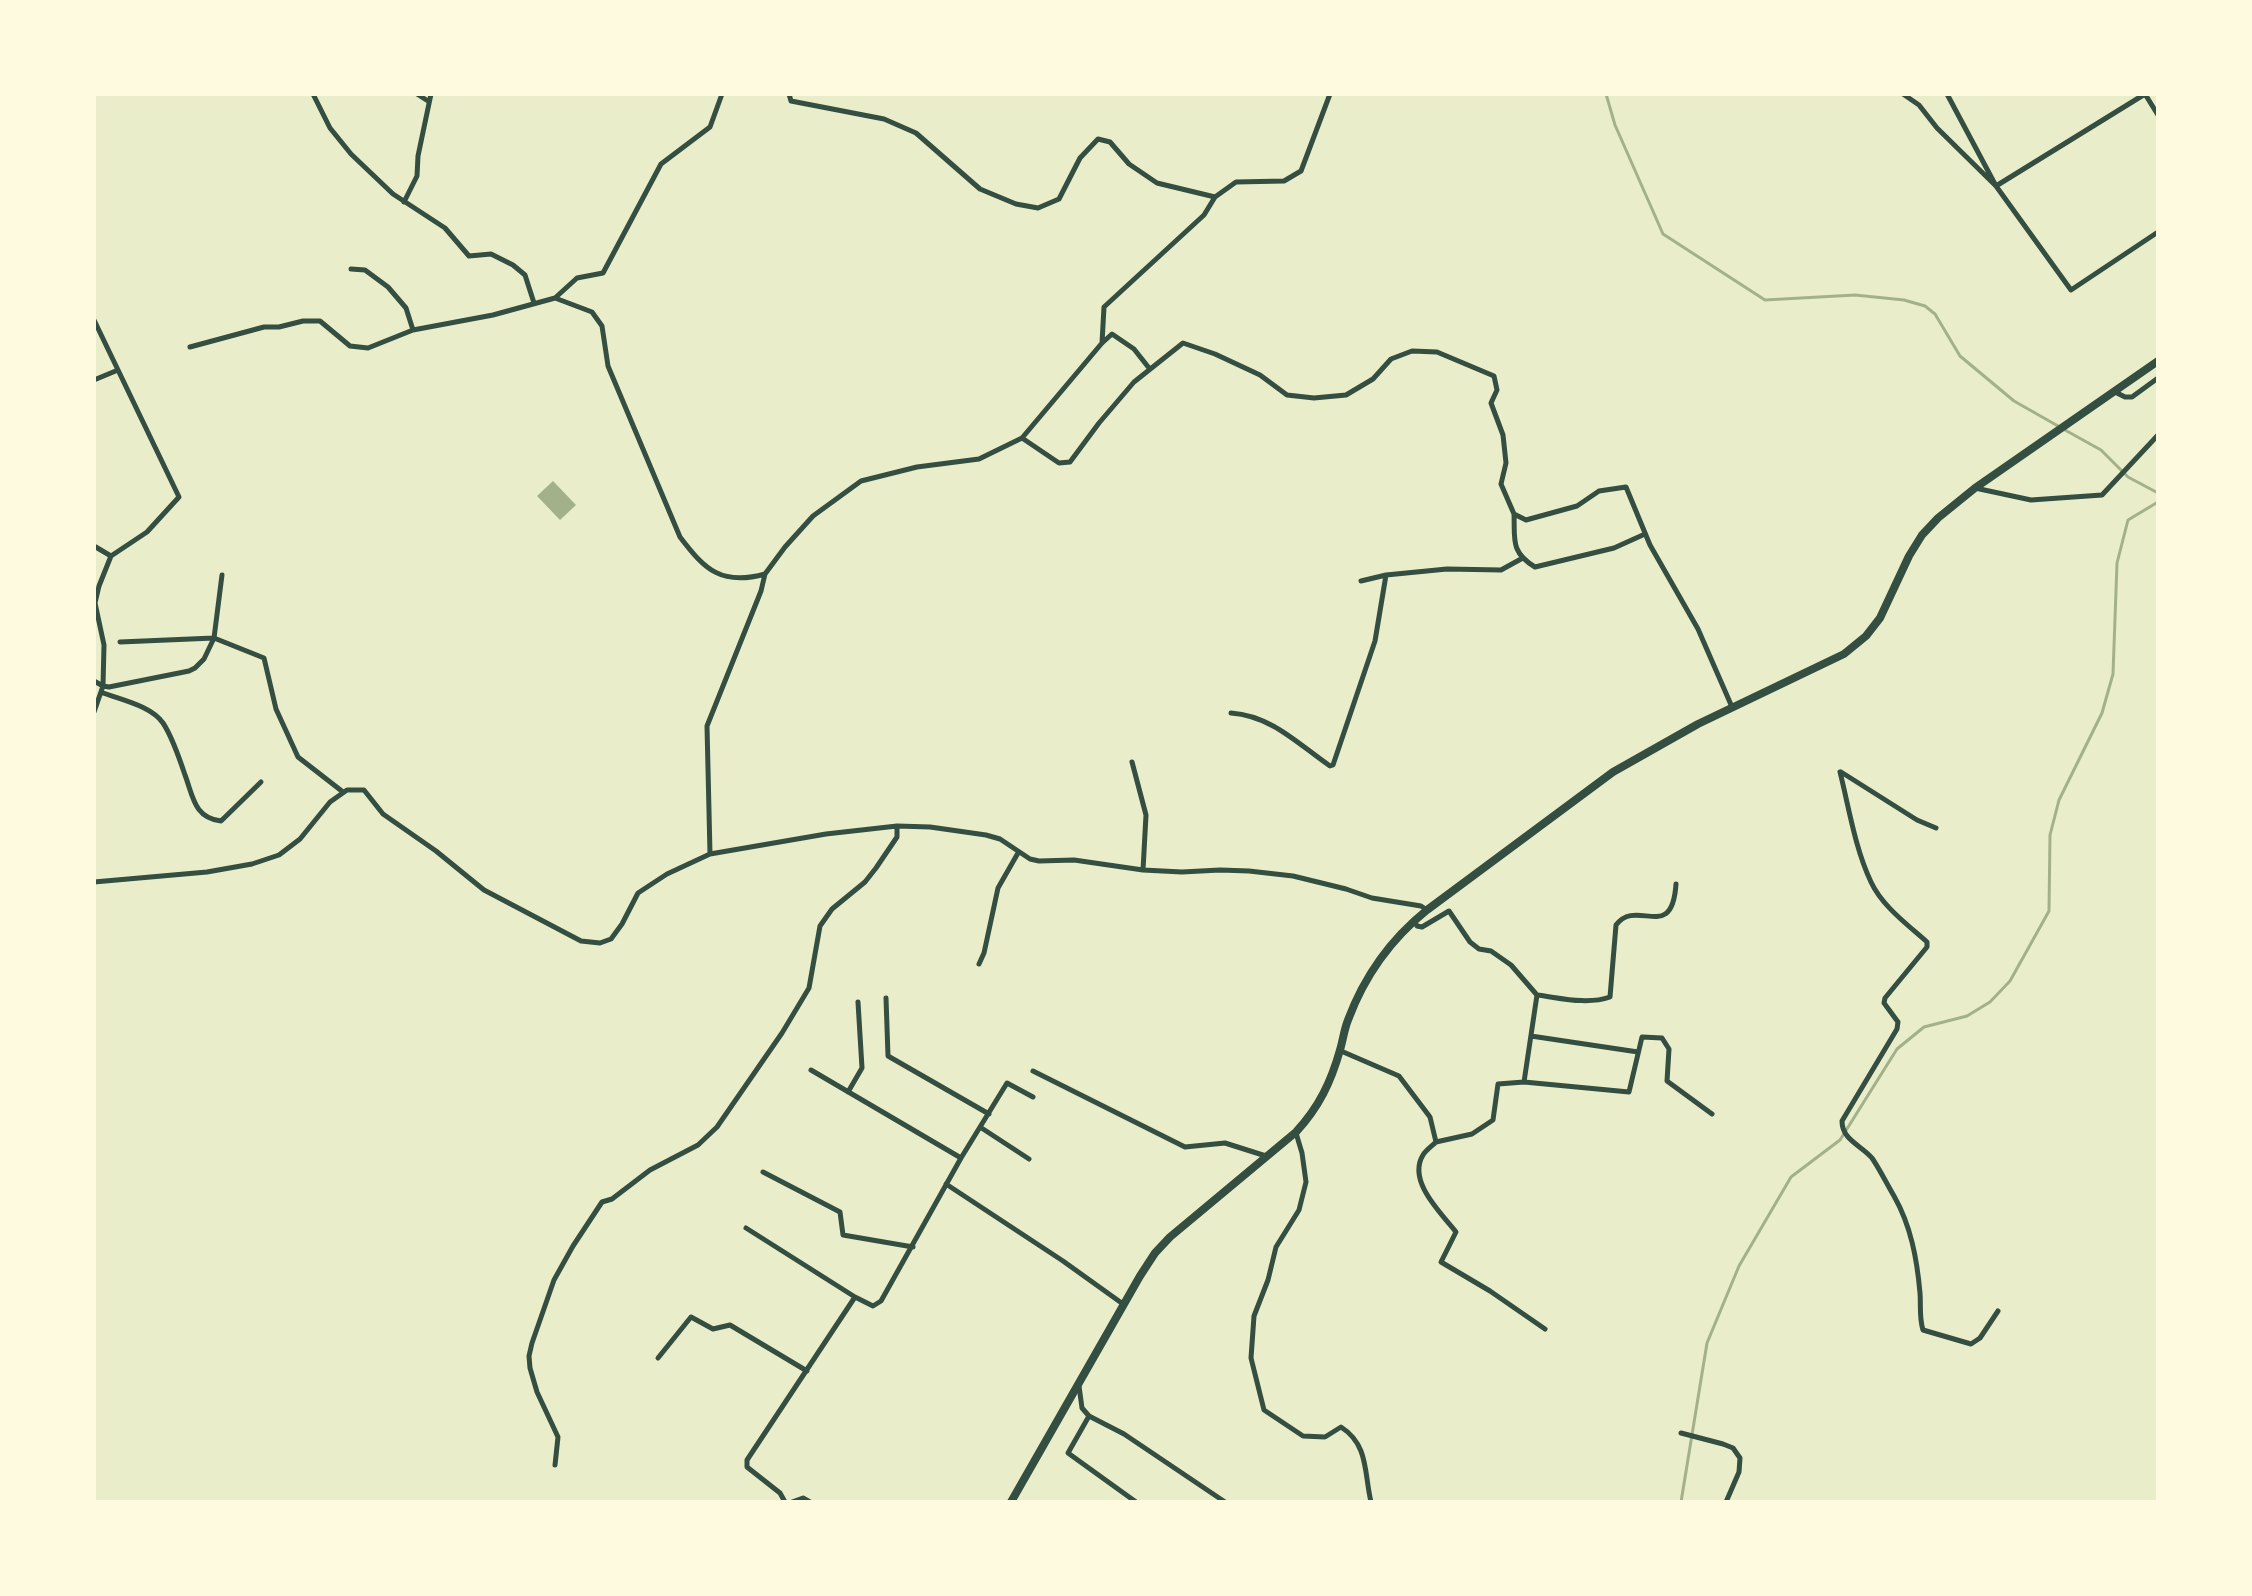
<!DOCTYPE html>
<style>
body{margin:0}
#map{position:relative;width:2252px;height:1596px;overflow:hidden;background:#e9edc9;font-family:Georgia,serif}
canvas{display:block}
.frame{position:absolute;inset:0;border:96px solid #fefae0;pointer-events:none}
</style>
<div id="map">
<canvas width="2252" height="1596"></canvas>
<div class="frame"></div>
</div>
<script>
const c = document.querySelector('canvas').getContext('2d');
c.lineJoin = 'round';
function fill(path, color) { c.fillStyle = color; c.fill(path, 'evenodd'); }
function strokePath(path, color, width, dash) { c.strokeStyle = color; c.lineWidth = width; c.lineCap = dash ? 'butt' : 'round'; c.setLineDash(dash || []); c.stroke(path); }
const water = new Path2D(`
 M553,481L576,505L560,520L537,496Z`);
const stream = new Path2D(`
 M1606,94L1615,125L1663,234L1765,300L1855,295L1904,300L1925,306L1935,314L1960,356L2014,401L2058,426
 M2065,430L2101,450L2128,477L2158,493
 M1681,1502L1707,1343L1739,1266L1791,1177L1840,1140L1897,1049L1924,1027L1967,1016L1990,1002L2010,981L2049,911L2050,835L2059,800L2102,713L2113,674L2117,563L2128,520L2158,502`);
const minor = new Path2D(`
 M313,94L330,128L351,154L393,194L445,228L469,256L491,254L513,265L525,275L534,303
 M417,94L428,101
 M789,94L791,101L884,119L916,133L980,189L1016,204L1038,208L1059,199L1080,158L1098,139L1110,142L1129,164L1157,183L1215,197L1236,182L1284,181L1301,171L1330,94
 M1903,94L1919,105L1937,128L1996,186L2145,94L2158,115
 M1947,94L1996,186L2071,290L2158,232
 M404,202L417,176L418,156L431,94
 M351,269L365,270L388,287L406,308L413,330
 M555,298L592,312L602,326L608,366L680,537C705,570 722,586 765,574
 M94,320L179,497L147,532L111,556L99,586L95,603L104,645L103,686L94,681
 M1102,343L1104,307L1204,215L1215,197
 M190,347L264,327H279L303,321H320L350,346L368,348L413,330L493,315L555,298L577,278L603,273L661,164L710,127L722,94
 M94,380L118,370
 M2115,392L2125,397H2132L2158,378
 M1022,438L1059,463L1070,462L1099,423L1134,382L1183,343L1215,354L1260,375L1287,395L1314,398L1346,395L1373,379L1391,359L1412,351L1437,352L1494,376L1497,390L1491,403L1503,435L1506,463L1501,484L1514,514L1526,520L1577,506L1599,491L1626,487L1650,545L1698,629L1732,707
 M1975,488L2031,500L2102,495L2158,435
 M1514,514C1515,539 1510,552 1535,567L1614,548L1645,534
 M94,546L111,556
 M1361,581L1386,575L1447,569L1501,570L1521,559
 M120,642L214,638L264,658L276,709L298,757L343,792
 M101,692C120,700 150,705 163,723C171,735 180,760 185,775C193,796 194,818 221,821L261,782
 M94,712L103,686L109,687L189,671L195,668L204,659L214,638L222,575
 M1231,713C1272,716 1298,744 1330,766L1333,765L1375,641L1386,575
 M1132,762L1146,815L1143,870
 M1840,772C1849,808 1855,848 1871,882C1882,906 1908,925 1927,942V947L1885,998L1884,1003L1898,1022L1897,1029L1842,1121C1842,1140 1861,1145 1872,1158C1879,1168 1888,1186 1894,1196C1911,1226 1917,1259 1920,1293C1921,1306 1919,1317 1923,1330L1971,1344L1980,1338L1998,1311
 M1841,772L1917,820L1936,828
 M710,854L707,726L761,591L765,574L785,547L813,516L861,481L917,467L979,459L1022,438L1102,343L1112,334L1134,349L1149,368
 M94,882L207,872L252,864L279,855L300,839L330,802L347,790H364L383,814L436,851L484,890L581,941L600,943L611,939L622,924L638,893L667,874L710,854L826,834L897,826L930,827L986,835L1000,839L1030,859L1039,861L1074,860L1143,870L1182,872L1220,870L1249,871L1293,876L1346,889L1372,898L1421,906L1427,910
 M1415,922L1417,926L1422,927L1449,911L1470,942L1479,949L1491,951L1511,965L1537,995L1524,1082
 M979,964L984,953L998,888L1018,853
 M1537,995C1561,998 1587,1005 1610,997L1616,925C1637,897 1672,944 1676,884
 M886,998L888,1056L989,1114
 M1531,1036L1638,1052
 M1341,1051L1399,1076L1430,1117L1436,1142C1432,1146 1426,1150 1423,1155C1407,1181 1441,1213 1456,1232L1441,1262L1490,1291L1545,1329
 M811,1070L961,1158
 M1033,1071L1185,1147L1225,1143L1266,1156
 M848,1092L862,1068L858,1002
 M980,1127L1029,1159
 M1296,1133L1302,1153L1306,1182L1299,1210L1276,1247L1268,1280L1254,1316L1251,1358L1264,1410L1303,1436L1325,1437L1341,1427C1369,1445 1364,1473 1371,1502
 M1436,1142L1472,1134L1493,1120L1498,1084L1524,1082L1629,1092L1642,1037L1662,1038L1669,1049L1667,1081L1712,1114
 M763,1172L840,1212L843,1235L913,1247
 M946,1184L1063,1261L1123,1304
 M746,1228L855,1297L747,1460V1467L780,1493L785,1502
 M855,1297L873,1306L881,1301L961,1158L1007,1083L1033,1097
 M658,1358L691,1317L713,1329L730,1325L807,1371
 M1079,1386L1082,1408L1089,1416L1068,1453L1136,1502
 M1089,1416L1124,1434L1225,1502
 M1681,1433L1723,1444L1733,1448L1740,1458L1739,1472L1726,1502
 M555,1465L558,1437L537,1392L530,1368L529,1356L532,1343L554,1280L573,1246L602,1202L612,1199L650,1170L698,1145L717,1127L782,1033L809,988L820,926L832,909L865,882L876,868L897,837V826
 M792,1502L803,1498L810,1502`);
const trunk = new Path2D(`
 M1011,1502L1140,1276L1155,1253L1170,1237L1296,1132C1319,1107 1331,1082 1340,1050C1343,1040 1344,1030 1348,1020C1364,977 1391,939 1427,910L1613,772L1698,724L1844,654L1866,636L1880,618L1909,556L1922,535L1938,518L1975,488L2158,361`);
fill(water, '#a3b18a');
strokePath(stream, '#a3b18a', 3);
strokePath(minor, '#344e41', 5);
strokePath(trunk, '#344e41', 8);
</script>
